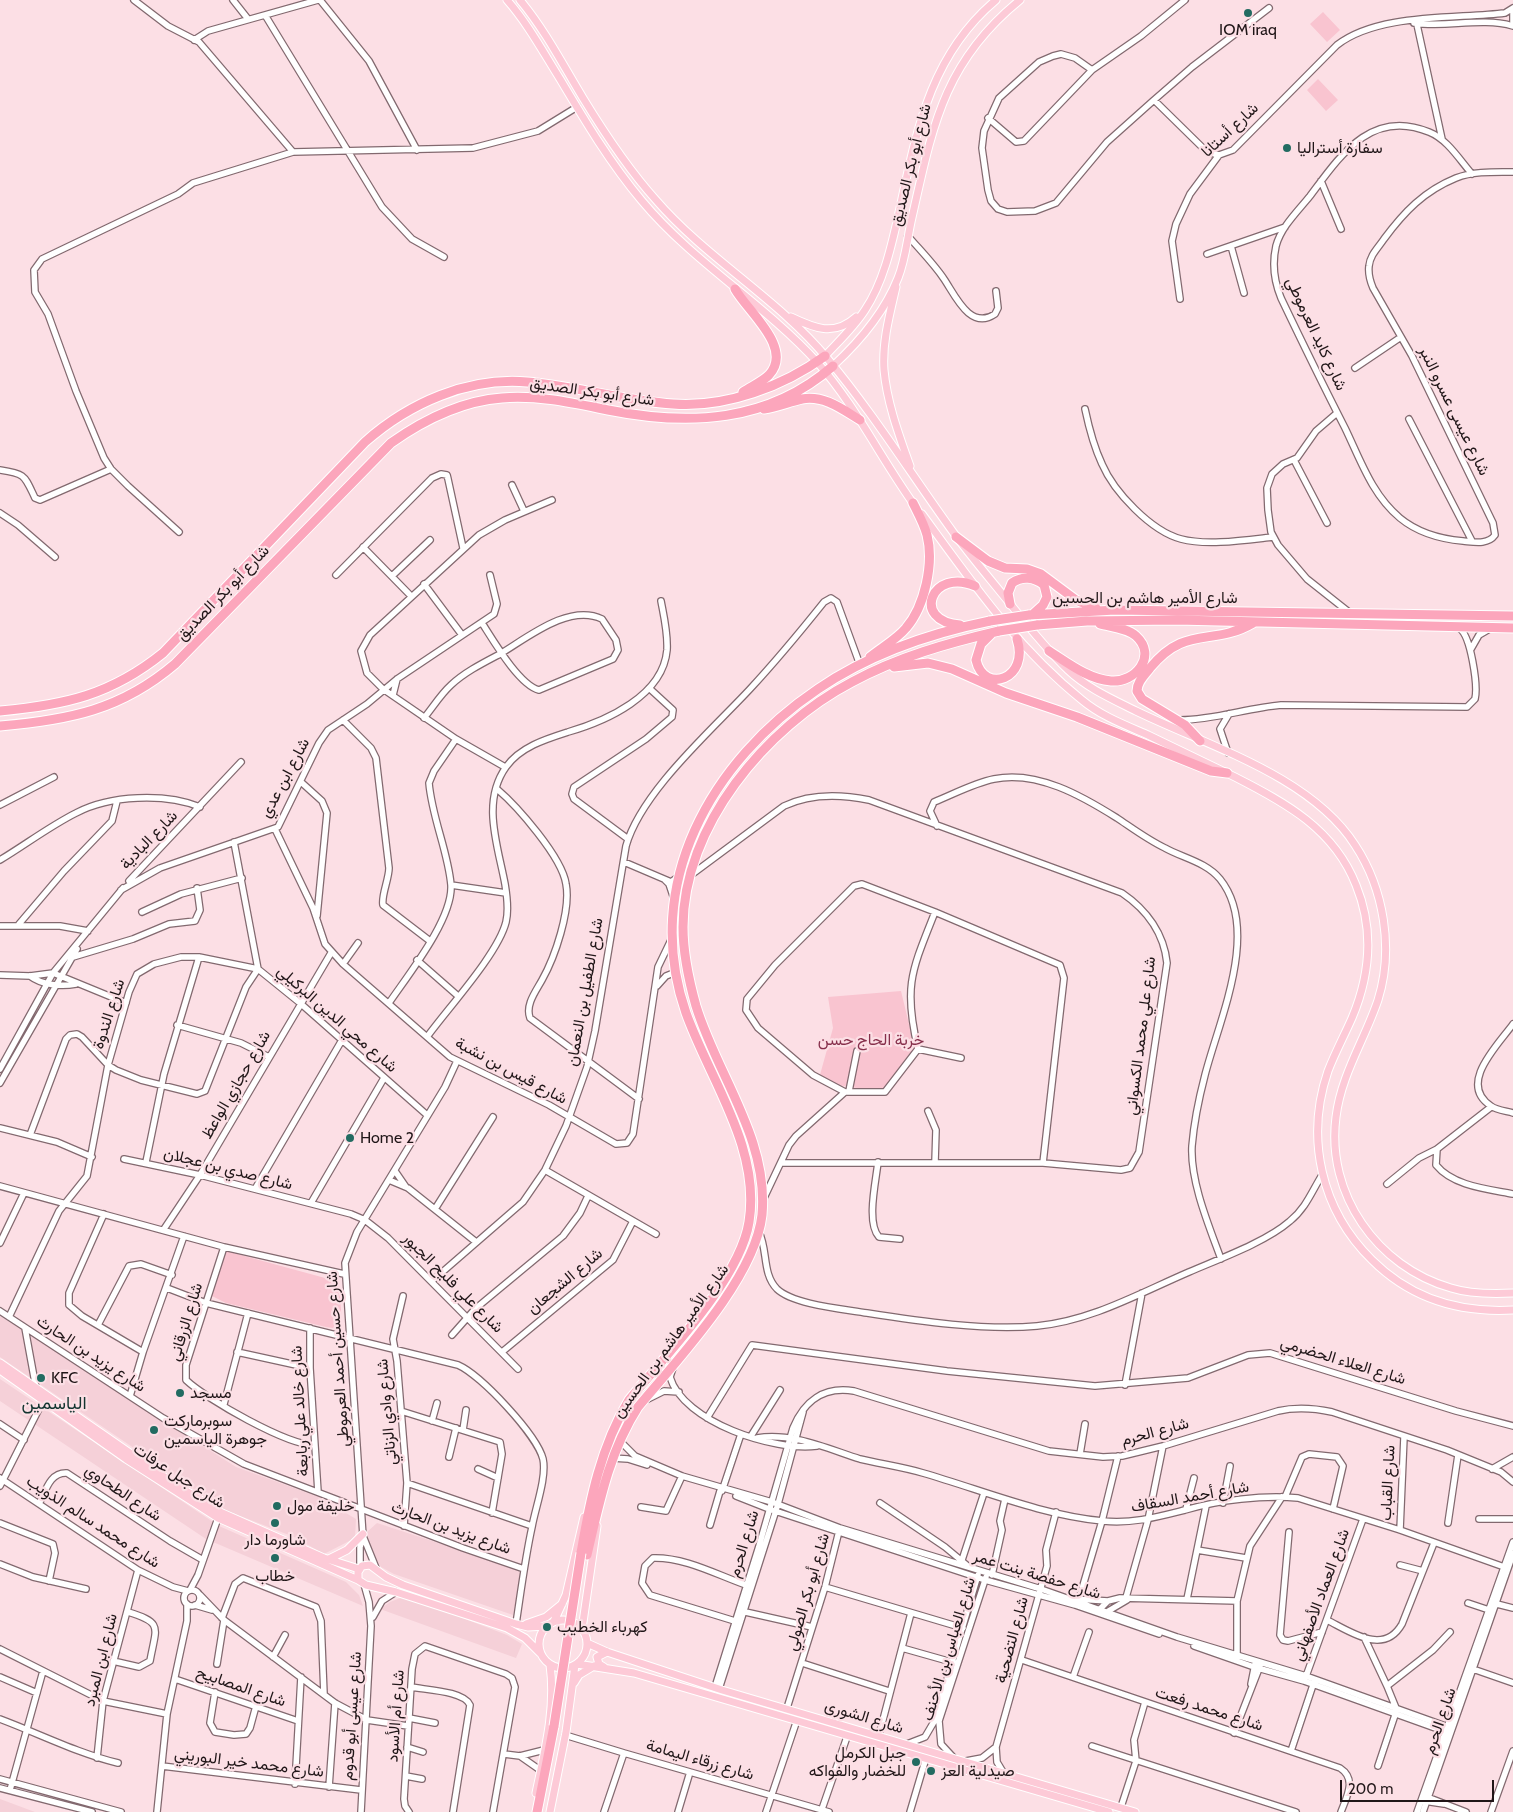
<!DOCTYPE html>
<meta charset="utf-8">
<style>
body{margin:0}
#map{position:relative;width:1513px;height:1812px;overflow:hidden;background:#fcdfe5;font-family:Cabin,sans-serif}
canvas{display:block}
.scale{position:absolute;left:1340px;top:1780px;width:154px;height:22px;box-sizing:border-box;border:2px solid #201618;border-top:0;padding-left:6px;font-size:15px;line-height:18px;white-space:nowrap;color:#201618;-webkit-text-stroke:4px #fcdfe5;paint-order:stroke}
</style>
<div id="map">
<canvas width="1513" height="1812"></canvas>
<div class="scale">200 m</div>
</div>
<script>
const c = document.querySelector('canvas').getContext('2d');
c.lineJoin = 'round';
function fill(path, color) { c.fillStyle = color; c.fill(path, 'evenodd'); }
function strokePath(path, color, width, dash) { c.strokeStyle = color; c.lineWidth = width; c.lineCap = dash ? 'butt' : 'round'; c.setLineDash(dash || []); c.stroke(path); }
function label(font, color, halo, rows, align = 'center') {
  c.font = font + ' Cabin,Vazirmatn,sans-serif'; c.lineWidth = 4.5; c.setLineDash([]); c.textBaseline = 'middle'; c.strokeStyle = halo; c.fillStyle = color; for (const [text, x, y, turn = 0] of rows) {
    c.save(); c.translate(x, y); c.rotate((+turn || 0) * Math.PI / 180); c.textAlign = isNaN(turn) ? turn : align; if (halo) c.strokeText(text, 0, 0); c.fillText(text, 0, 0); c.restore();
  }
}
const built = new Path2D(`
 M0,1316L236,1467L319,1497L356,1519L355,1538L324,1554L294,1537L225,1510L0,1357Z
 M0,1379L219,1526L346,1582L359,1595L363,1606L206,1539L0,1401Z
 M377,1523L518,1569L521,1575L513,1615L394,1574L381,1567L371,1551L367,1532Z
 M405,1596L507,1635L522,1644L516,1658L380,1609L390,1602Z
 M0,1799L35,1812H0Z`);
const green = new Path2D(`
 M1323,12L1340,30L1327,42L1310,24Z
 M1318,79L1338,100L1326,111L1307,90Z
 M901,991L915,1049L883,1092L818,1082L833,1028L828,997Z
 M226,1251L336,1281L339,1283L342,1323L333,1328L326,1327L226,1303L212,1296Z`);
const minor = new Path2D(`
 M134,0L168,26L199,42L293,152L473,148L538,131L577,107
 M233,0L248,19
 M320,0L369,61L417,150
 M1513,10V22
 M265,15L382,207L412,239L444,257
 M1416,20L1442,139
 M1414,23C1446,28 1481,17 1513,26
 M194,40L208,31L318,0
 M1092,70L1075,58L1061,54L1053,56L1039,62L999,98L984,131L982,148L988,190L991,201L998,209L1007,212L1035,211L1056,203L1107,142L1154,100
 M988,118L1016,142L1024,141L1092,70L1141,36L1185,0
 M1219,155L1207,152L1154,100L1192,67L1269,8
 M1472,174C1459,159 1447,139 1429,132C1371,108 1340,156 1310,196C1298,211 1281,227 1276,246C1272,264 1274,281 1281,298C1302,342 1323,385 1345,428C1360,459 1372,495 1400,518C1417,532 1441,539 1463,541C1474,542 1488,545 1495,535L1493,523L1412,356L1373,288C1370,281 1368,274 1369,266C1370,255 1378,248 1384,239C1404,212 1424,191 1456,178C1474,171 1494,172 1513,172
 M1321,181L1341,229
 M908,236C920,250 934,264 944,279C955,295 970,331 995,314L998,308L996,291
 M1231,246L1244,293
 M1207,254L1285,227
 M1180,299L1172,241L1176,224L1190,194L1219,155L1233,150L1337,45C1378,13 1455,19 1505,13L1513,8
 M1355,368L1401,337
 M1085,409C1089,428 1094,447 1102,464C1114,492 1151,531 1181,539C1207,546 1246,540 1273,537
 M1337,413L1316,431L1297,458L1283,464L1272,474L1267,488L1268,510L1271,532L1278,545L1307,579L1350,613
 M1409,419L1472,541
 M1294,460L1327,523
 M0,470C26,474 24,475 35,498L40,500L111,469
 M512,485L524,511
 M0,513L18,525L55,557
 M179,532L128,486L111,469L104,458L76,391L48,314L35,292L34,270L42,259L178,194L193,183L293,152
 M363,547L411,596
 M336,575L432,478L441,474L447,475L448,479L463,548
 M392,576L430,540
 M424,584L462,635
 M1471,649L1479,635L1491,628
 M393,695L397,679
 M424,718C433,707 441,694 451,685C465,672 483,663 500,654C527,638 569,603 602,619L616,640L618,650L613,659L539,690C519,685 493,640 482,623
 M343,720L371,748L376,758L389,868C389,879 381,896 383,905L430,941
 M1180,720C1214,720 1247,708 1281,705L1467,707L1475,699C1478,686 1471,635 1459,628
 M1228,753L1220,729L1229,714
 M505,767L456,739L383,689L367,673L361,651L370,635L479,535L505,520L552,500
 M301,782L322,801L327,813L317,916
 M497,789C517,806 562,857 566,884C571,910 555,957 542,980C536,991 525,1005 530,1018L639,1099
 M0,805L54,777
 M937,826L930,811L934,802C954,794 974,783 994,779C1037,770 1082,796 1117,818C1132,828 1148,840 1165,848C1183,858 1206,862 1220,879C1261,930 1219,1020 1205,1075C1199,1098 1194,1122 1192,1146C1190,1181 1209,1226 1221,1259
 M275,829L313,908L325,944L343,964L450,1057L549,1105L616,1144L627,1143L633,1134L658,967L671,940
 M628,839L574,799L572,794L574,787L646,739L672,717L673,710L649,688
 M234,842L258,969L300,1003L427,1115
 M0,860C25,845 50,826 76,813C110,795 165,793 200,807
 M624,862L671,882L678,877
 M691,875L784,806C811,793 840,794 869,800L1122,893C1147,910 1164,934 1167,963L1139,1152L1130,1168L1121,1170L1043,1163H782
 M665,880L669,884L674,899
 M129,881L241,762
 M451,885L506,893
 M121,890L160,868L278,827L319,743L328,730L367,704L397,679L494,614L497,604L490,575
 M142,912L181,894L242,878
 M935,912C912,970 903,986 918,1049L961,1058
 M19,924L64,871L112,821L117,801
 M0,926H60L88,931
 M73,957L133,939L169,924L195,921L200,910L197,888
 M417,960L458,996
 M343,964L358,943
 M0,975L30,976L53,973L126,1003
 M30,976C42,985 61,987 76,984
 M657,986L666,976L676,972
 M389,1003C408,975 453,919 451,885C448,851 432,818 429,783L434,771L456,739
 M1513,1024C1498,1045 1457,1084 1491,1106C1496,1110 1506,1111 1513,1113
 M177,1025L241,1043L269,1057
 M427,1037C448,1008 498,954 506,922C509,910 507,896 505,884C498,846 481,802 506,767C520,747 546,739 568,732C606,721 663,696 667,650C668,633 664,617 661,601
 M0,1069L53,973L123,888
 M0,1083L77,949
 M849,1091L857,1051
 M845,1092L813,1075L758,1028L746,1010L747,999L775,965L854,886L862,884L935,912L1060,965L1064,978L1043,1163
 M1491,1107L1437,1149L1436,1165C1453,1186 1487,1189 1513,1194
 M928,1111L936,1130L935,1162
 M0,1128L57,1142L92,1157
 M30,1135L66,1039L70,1035L77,1034L82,1037L108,1065L116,1070L141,1080L197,1094L205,1091L246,987L258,969
 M124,1159L200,1175L351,1214L365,1220L388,1238L518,1369
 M146,1162L164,1074L199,957
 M878,1162C876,1181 866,1223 879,1237L900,1239
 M545,1170L656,1234
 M395,1171L406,1187
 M389,1180L408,1188L476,1242
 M1387,1184L1419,1158L1437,1149
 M0,1186L224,1247L344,1274
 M255,1189L342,1040
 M763,1200L789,1145L796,1136L845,1092H885L918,1049
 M311,1203L384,1078
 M435,1209L493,1117
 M104,1214L69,1293V1305L82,1316L143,1352
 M164,1229L200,1175L331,953
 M759,1232C768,1250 762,1274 777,1289C794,1305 844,1309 867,1313C918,1321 986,1331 1037,1326C1091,1321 1140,1293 1189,1272C1219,1259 1266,1242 1290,1221C1306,1208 1312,1191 1322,1175
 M0,1243L24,1193
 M224,1247L186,1365V1380C206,1399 288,1446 315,1445
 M432,1281L523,1202L545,1170L566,1126L587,1067L595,1031L626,846C641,792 712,730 750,689C776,661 800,632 824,602L831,598L837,602L860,665
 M167,1288L206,1303L458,1365C481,1375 537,1435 543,1459C547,1477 535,1509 532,1527C525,1559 521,1591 516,1624
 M403,1296L393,1339L397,1361L407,1483L404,1526
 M0,1311L163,1418L244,1464L463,1548L524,1569
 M9,1317L59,1211L87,1176L108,1065L129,992L137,974L154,964L181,957H199L258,969
 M98,1325L129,1266L141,1264L172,1275
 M25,1328L36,1388
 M310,1328V1368L318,1492
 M452,1335L475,1309L563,1236L580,1213L588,1196
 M237,1352L310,1368
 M502,1352L613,1260L633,1221
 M673,1368L670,1377C683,1422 775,1452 817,1446
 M1125,1385L1142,1293
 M130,1396L143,1352L184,1236
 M648,1399L664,1391L679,1392
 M224,1404L248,1313
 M401,1411L500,1442L502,1454L492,1513
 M707,1418L752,1345L947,1371L1095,1386L1188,1378L1248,1355L1270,1353L1456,1411L1513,1426
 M432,1421L437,1403
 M0,1424L24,1440
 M463,1430L466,1410
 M751,1436L780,1390
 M757,1438C792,1432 828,1449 860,1459C881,1464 903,1467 923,1473C982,1490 1041,1515 1103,1521C1132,1524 1157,1517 1185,1510C1220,1500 1262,1495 1298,1498L1400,1530L1507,1568
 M619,1440L635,1456L682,1476L772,1502L840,1528L1041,1589L1177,1637L1306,1676L1451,1728
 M1080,1454L1085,1424
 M449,1457L456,1428
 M612,1458L628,1459L647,1465
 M478,1469L498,1478
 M1492,1469L1513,1457
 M0,1478L138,1570L173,1587L188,1591
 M407,1483L532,1526
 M0,1486L43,1401
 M722,1491L741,1434
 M736,1496L769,1509L985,1580L1075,1605L1159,1634
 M1285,1497L1302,1457L1309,1454L1337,1457L1343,1466L1333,1509
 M880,1503L945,1547L969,1567
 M1223,1503L1230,1466
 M39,1504C46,1490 50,1472 67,1473L170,1541L203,1560
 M641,1507L666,1511L682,1476
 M1186,1509L1194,1478
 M1479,1519H1513
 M0,1523L53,1544L55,1553L49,1581
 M1448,1523L1458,1455
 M710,1525L720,1491
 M1400,1530L1404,1437
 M1289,1532L1280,1635L1283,1640L1288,1641L1322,1632
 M1197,1550L1246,1558
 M962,1560L984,1493
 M0,1564L33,1577L86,1589
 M1400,1565L1423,1571
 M360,1568V1547L363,1538
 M376,1568L363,1536L345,1263L357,1232L445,1087L457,1061
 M992,1575L1002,1530L1000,1521L1005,1499
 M825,1587L963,1628
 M190,1590L198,1575L218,1518
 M184 1598a8 8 0 1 1 16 0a8 8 0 1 1-16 0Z
 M200,1595L224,1620L335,1703L367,1720L408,1726
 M1076,1599L1108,1601
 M1079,1599L1102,1521L1118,1456
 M1187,1599L1206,1506
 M1125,1601L1148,1520L1163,1446
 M1237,1601L1250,1546L1282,1497
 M1468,1603L1492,1611
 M1493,1603L1513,1608
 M195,1605L212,1610
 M741,1611L812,1627
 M1098,1611L1108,1601L1120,1598L1237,1601V1658
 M1105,1613L1127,1600
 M373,1617L382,1601L396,1592
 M222,1618L235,1584L243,1578L316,1607L321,1621L324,1694
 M1327,1620C1351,1632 1384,1656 1402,1624L1434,1543
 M738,1622L650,1595L642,1583L645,1566L653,1558C686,1557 719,1576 749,1586
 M1364,1637L1387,1686L1433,1650L1450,1632
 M1194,1646L1254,1667L1304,1681L1449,1733
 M902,1648L955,1663
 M0,1649L103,1701L167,1714
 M273,1657L285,1635
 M1022,1660L1340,1768C1357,1779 1347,1796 1341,1812
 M113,1661L139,1667L150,1661C156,1627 164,1623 128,1612
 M802,1663L889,1691
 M217,1664L224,1620
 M1470,1668L1513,1683
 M0,1677L37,1693
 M1073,1677L1089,1632
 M175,1679L298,1721
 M1305,1679L1363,1519
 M1251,1684L1255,1664
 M411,1687C426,1690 464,1691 470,1705L453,1812
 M715,1687L759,1546L793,1428C804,1401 824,1386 854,1391L1049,1451L1103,1457L1122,1456L1163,1446L1278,1411C1296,1407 1313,1408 1332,1412L1447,1450L1501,1472L1513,1482
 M719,1689L778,1504L803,1412
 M215,1692L210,1723L215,1732L234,1735L246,1734L250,1728L256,1706
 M787,1708L825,1587L839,1531
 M409,1718L435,1723
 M0,1719C40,1734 77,1753 118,1763
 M1234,1733L1260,1666
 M565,1735L624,1753
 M879,1735L911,1613
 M907,1744L925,1737L935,1720L978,1575
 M1092,1746L1296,1812
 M407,1747L423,1752
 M1291,1751L1314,1682
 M504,1754L520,1756L544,1750
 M520,1756L540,1770
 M953,1757L941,1744L939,1721L986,1577
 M97,1758L103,1701L138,1570
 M966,1761L982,1758L996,1747
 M162,1766L361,1790
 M1378,1766L1395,1715L1396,1708L1387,1686
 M1003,1772L997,1762L996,1747L1047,1566L1046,1550L1056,1512
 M406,1776L422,1779
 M0,1779L121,1812
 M295,1784L301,1677
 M329,1787L335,1703
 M0,1788L92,1812
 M10,1790L43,1671
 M1427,1797L1466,1812
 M1424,1801L1444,1804
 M1121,1807L1136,1761L1134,1740L1145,1702
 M822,1809L848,1734
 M157,1812L167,1714L187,1621V1604
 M361,1812L371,1626L369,1602L364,1584
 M409,1812L405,1806L404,1799L412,1669L415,1654L425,1646L506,1674L512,1678L515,1687L493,1812
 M604,1812L624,1753L829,1812
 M678,1812L690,1772
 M766,1812L797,1720
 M910,1812L926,1758
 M1417,1812L1513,1542
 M1423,1812L1513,1554
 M1491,1812L1513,1751`);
const major = new Path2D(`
 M507,0C528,24 543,52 560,79C585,121 610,163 642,201C693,262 763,303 817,362C856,406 881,459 915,506
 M520,0C545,30 563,65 583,98C605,134 628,169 656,200C707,259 777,298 827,358C873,413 911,474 953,532C969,554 986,574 1003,595C1024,621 1044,647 1068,670C1087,688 1112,699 1136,711C1208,746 1311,776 1355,845C1384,889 1394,949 1378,1000C1365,1039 1341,1075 1336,1117C1326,1194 1377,1267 1451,1288C1470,1294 1493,1294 1513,1293
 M896,287C890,313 882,342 884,370C887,403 899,435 910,466
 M791,317C814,328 834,337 856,317
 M825,356C839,341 854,327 865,310C883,283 891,248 898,217C916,135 928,57 996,0
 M833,366C859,342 885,311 898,278C905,261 907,241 911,222C932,130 942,63 1020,0
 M922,514C971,581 1017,648 1082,700C1101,716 1125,725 1148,735C1177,749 1206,763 1235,777C1286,803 1334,829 1356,885C1374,929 1370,975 1352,1018C1344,1036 1335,1053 1328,1071C1305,1138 1321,1210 1372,1260C1411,1299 1459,1313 1513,1310
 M0,1363L170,1481L220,1512L324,1558L359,1569
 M0,1370L126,1459L218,1518L358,1580
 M329,1559L347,1550L363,1534
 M539 1644a24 24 0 1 1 48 0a24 24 0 1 1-48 0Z
 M554,1621L566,1595L584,1517
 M526,1624L546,1617L562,1604
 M582,1629L597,1526
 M587,1643L607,1652L722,1690L1135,1812
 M540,1653L525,1638L507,1628L396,1592L366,1585L358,1580V1572L362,1566L370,1565L386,1577L403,1585L516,1624L528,1627L546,1626
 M577,1664L634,1673L1109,1812
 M604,1667L599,1664L597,1657L607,1652
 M574,1683L579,1675L594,1666
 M536,1793C545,1750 556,1708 550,1665
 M550,1812L566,1732L575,1665`);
const highway = new Path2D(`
 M735,289C748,312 794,348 769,375C762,382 752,386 743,392
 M764,409C777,407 789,402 802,399C824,395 842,409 860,420
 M956,537L988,561L1005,568L1027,569L1041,574L1076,600L1096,608
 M1010,604L1008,593L1012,583C1022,576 1034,577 1044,585L1047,597L1043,605L1033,614
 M1029,615L1115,610L1513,616
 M960,625C910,621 932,567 975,586
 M1037,625L1087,621L1177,620L1513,628
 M992,633L981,644L976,660C984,695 1030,679 1017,639
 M1049,651C1068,663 1088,679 1111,681C1135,683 1158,656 1136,636C1127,628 1111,627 1100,624
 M870,657C881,648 897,639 906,628C925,606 934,563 927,535C924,524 918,513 913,503
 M894,667L928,663L952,669L1006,693L1077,717L1211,771L1227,773
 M0,711C65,705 111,695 163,653L365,442C409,403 468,377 527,382C576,386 624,401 673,404C726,408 784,386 825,356
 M0,726C69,720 121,710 175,664L391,443C425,419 461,401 502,398C538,395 573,403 608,410C688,426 768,423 833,366
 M1200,741L1185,725L1142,699L1137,691C1137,682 1144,676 1150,668C1186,624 1212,647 1253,623
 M581,1553C590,1500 601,1446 629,1400C666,1355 740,1279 749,1222C761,1148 710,1080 686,1013C641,884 711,761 818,689C868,655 931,633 990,621
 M587,1555C599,1504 609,1452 638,1407C678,1359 755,1278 762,1215C769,1139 717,1075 696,1006C689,981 683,954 683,927C683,826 766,727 852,682C898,657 948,643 999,631
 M537,1812L554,1726`);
const highwayBridge = new Path2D(`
 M990,621L1029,615
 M999,631L1037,625
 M554,1726L581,1553`);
const markers = [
 [1248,13,5,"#226b61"],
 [1287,148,5,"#226b61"],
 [350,1138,5,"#226b61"],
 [41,1378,5,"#226b61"],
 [180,1393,5,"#226b61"],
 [154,1430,5,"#226b61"],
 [277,1506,5,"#226b61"],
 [275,1523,5,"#226b61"],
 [275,1558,5,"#226b61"],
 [547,1627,5,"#226b61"],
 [916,1762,5,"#226b61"],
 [931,1771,5,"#226b61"]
];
const poiNames = [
 ["IOM iraq",1248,30,"center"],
 ["سفارة أستراليا",1297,148],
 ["Home 2",360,1138],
 ["KFC",51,1378],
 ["مسجد",190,1393],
 ["سوبرماركت",164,1421],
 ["جوهرة الياسمين",164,1439],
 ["خليفة مول",287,1506],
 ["شاورما دار",275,1540,"center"],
 ["خطاب",275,1576,"center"],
 ["كهرباء الخطيب",557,1627],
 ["جبل الكرمل",906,1753,"right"],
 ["للخضار والفواكه",906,1771,"right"],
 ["صيدلية العز",941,1771]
];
const streetNames = [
 ["شارع أستانا",1230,130,-43],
 ["شارع أبو بكر الصديق",911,165,-76],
 ["شارع كايد العرموطي",1316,334,65],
 ["شارع أبو بكر الصديق",592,392,8],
 ["شارع عيسى عسرو النبر",1454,411,64],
 ["شارع أبو بكر الصديق",223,593,-46],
 ["شارع الأمير هاشم بن الحسين",1145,598],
 ["شارع ابن عدي",285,778,-62],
 ["شارع البادية",149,840,-46],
 ["شارع الطفيل بن النعمان",585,992,-80],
 ["شارع الندوة",109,1014,-72],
 ["شارع محي الدين البركيلي",337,1019,41],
 ["شارع علي محمد الكسواني",1141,1036,-83],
 ["شارع قيس بن نشبة",511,1071,28],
 ["شارع حجازي الواعظ",236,1085,-60],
 ["شارع صدي بن عجلان",228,1169,14],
 ["شارع الشجعان",565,1281,-40],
 ["شارع علي فليح الجبور",453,1283,45],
 ["شارع الزرقاني",186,1322,-73],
 ["شارع الأمير هاشم بن الحسين",671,1341,-54],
 ["شارع يزيد بن الحارث",91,1354,33],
 ["شارع حسين أحمد العرموطي",338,1359,-94],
 ["شارع العلاء الحضرمي",1343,1361,17],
 ["شارع خالد علي ربابعة",300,1411,-93],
 ["شارع وادي الزناتي",387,1412,-95],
 ["شارع الحرم",1155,1432,-15],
 ["شارع جبل عرفات",179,1476,33],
 ["شارع القباب",1388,1483,-87],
 ["شارع الطحاوي",123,1493,34],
 ["شارع أحمد السقاف",1190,1497,-10],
 ["شارع محمد سالم الذويب",93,1522,33],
 ["شارع يزيد بن الحارث",451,1528,20],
 ["شارع الحرم",744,1544,-73],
 ["شارع حفصة بنت عمر",1037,1575,17],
 ["شارع أبو بكر الصولي",808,1592,-74],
 ["شارع العماد الأصفهاني",1321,1595,-70],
 ["شارع التضحية",1012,1640,-75],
 ["شارع العباس بن الأحنف",949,1649,-73],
 ["شارع ابن المبرد",101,1660,-76],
 ["شارع المصابيح",241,1687,19],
 ["شارع محمد رفعت",1209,1709,18],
 ["شارع عيسى أبو قدوم",352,1716,-86],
 ["شارع أم الأسود",396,1716,-86],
 ["شارع الشورى",864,1717,17],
 ["شارع الحرم",1440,1721,-71],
 ["شارع زرقاء اليمامة",700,1760,16],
 ["شارع محمد خير البوريني",249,1763,7]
];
const parkNames = [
 ["خربة الحاج حسن",871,1040]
];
const neighbourhoodNames = [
 ["الياسمين",54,1404]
];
fill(built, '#f5d0d8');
fill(green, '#f9c4d0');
strokePath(minor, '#82696f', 8);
strokePath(major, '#fff', 9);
strokePath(highway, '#fff', 11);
strokePath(minor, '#fff', 5.5);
strokePath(major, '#fdcad7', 7);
strokePath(highway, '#fca6bc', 9);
strokePath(highwayBridge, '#fff', 11, []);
strokePath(highwayBridge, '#fca6bc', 9);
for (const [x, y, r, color] of markers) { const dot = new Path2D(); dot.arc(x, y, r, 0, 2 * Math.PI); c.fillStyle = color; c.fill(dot); strokePath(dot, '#fcdfe5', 2); }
label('16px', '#201618', '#fcdfe5', poiNames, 'left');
label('16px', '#201618', '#fcdfe5', streetNames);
label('16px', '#87304c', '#fcdfe5', parkNames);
label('18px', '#133430', '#fcdfe5', neighbourhoodNames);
</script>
